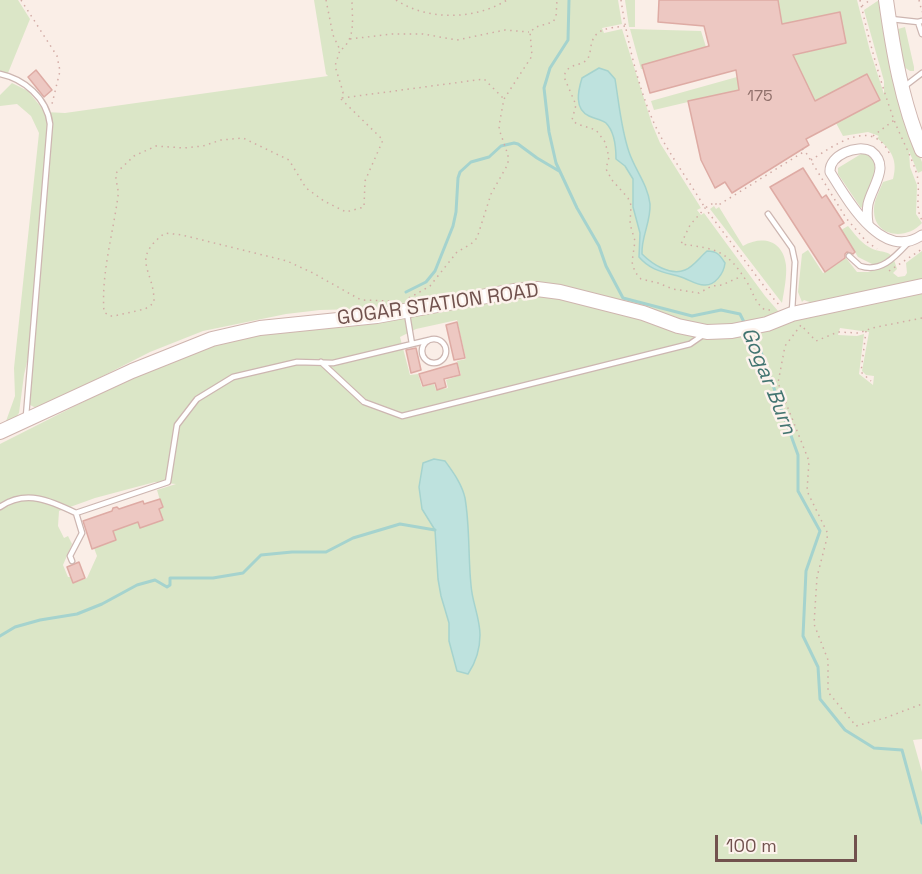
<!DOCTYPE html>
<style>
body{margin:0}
#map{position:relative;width:922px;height:874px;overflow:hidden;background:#faeee7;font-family:"Space Grotesk",sans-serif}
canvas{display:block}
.scale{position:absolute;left:715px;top:835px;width:142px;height:27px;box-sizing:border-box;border:3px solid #71524e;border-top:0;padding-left:8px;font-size:18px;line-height:21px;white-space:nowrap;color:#71524e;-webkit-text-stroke:4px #fdf3ed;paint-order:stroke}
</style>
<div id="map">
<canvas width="922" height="874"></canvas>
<div class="scale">100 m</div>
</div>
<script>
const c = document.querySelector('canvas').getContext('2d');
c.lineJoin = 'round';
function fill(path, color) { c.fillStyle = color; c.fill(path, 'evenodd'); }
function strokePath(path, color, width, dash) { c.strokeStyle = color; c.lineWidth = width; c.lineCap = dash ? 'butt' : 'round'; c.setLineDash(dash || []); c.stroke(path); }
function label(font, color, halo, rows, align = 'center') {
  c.font = font + ' "Space Grotesk",sans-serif'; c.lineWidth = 5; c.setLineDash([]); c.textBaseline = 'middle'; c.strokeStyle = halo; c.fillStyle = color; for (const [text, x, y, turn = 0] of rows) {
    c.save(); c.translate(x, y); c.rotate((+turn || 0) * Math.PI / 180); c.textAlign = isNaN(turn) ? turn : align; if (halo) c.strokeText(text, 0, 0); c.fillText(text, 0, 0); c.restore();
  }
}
const green = new Path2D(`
 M0,0H18L30,19L8,73L0,72Z
 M314,0H618L622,24L602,28L604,33L622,29L652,124L660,143L701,208L697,210L701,215L704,213L765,296L786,320L804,319L816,314L818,305L804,300L802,302L798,292L802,254L808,250L823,273L846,258L857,272H869L873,270L874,265L858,257L841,230L848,226C854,233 860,242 869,247C883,256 891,245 897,269L893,273L898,277L905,276L907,273L906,263L922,251V739L913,740L922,772V874H0V444L154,366L252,333L377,323L464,304L490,302L527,284H510L424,301L400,308L320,310L286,314L203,331L150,352L38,409L28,404L34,331L24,375L19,413L14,420L5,424L15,396L14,368L39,133L31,116L17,104L0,106V95L12,83L28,91L45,112L65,113L328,76L326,74ZM457,320L466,359L457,361L461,375L446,380L448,388L436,390L434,384L422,387L418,374L410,375L400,337L416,329ZM840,328L869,332L862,371L866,375L874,376L873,385L859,374L864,334L857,336L838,335ZM155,482L176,484L157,490L162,507L159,509L163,520L140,527L136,519H135V523L112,528L116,540L94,548L97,556L87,578L74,583L71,577H68L63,565L72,544L68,536L64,538L58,526L59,511L95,498Z
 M625,0H635V27H629Z
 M778,0H857L870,51L884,94V81L864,10L879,0C885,57 900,109 922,162V171L918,173L909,151L910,167L917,185L916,214L922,223C906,241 873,237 874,209C874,200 880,190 883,182L893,179C898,161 892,150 877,138L879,136L868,132L843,136L836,123L880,100L867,74L815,101L777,59L846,43L782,24Z
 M905,27L914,67V71H910L904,67L898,29Z
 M630,29L701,31L706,47L642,65L643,69H641Z
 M737,77L739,90L654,110L651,101Z
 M867,153L872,156L876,171L864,205L861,208L838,174V168L861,154Z
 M714,206L716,209L719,207L743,246C762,235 783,240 786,265C787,277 784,291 782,303L710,209Z`);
const water = new Path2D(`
 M599,68L608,71L615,79C619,103 621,129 629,152C635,170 648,185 650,204C651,222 641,237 642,254C652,264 670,276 685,270C693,267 700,257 707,251C717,251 720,255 725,263C724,273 715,286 704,285C696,285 688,279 681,277C664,272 651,271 639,257L640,233L633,207V179L625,166L616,159C616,147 615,132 606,123C601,119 595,119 589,116C574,109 578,91 582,78Z
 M434,459L445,461C453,472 462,484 465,498C470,527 468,556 471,585C472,602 480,618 480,635C480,650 476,662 468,674L457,671L449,641V623L441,596L438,579L435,530L422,509L419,487L423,463Z`);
const stream = new Path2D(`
 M569,0L568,40L550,68L544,88L549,132L556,163L577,208L599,246L606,266L623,298L692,316L721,310L740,314L745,324
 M406,292L426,282L435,271L453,226L456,212L458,178L460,172L471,162L489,157L501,146L514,143L518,144L537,158L559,171
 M750,332L761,352L798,455V491L820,531L806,571L803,636L818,667L820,699L845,730L874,748L902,750L922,823
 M0,636L15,627L40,620L77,614L102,604L137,585L155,580L167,587L170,585V578H213L243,573L261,555L292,552H326L353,538L400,524L435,530`);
const building = new Path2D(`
 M659,0H778L782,24L840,12L846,43L793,55L815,101L867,74L880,100L806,139L809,145L732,193L725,182L715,188L701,160L688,101L739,90L736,70L650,93L642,65L709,46L704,26L658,22Z
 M36,70L52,90L44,97L28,77Z
 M803,168L822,198L826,195L844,223L839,226L855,252L853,254L847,252L845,254V258L825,272L770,187Z
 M457,322L465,358L454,360L446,325Z
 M416,348L421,370L411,373L406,350Z
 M457,363L460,375L444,379L446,387L437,390L435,383L423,386L419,374Z
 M160,499L163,507L159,509L163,520L140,528L138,522L113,531L116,540L92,549L83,521L112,511L113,508L117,507L119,509L143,501L144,504Z
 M79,562L85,578L73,583L67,567Z`);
const path = new Path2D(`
 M21,0L57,56L60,71L52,104
 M326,0L333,35L340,50L335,66L343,92L342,98
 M396,0C428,21 475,20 507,0
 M621,0C627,41 641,101 661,137C674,161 691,184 705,208L715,202L717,206L805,151
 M860,0C869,41 880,81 894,120C901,138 912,157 917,175C921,191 914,207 922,220
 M919,0L922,12
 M862,6L870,0
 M625,26C609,28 594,28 591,46C590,52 590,55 587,60C578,67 567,63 564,77L576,105L572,120L577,124L596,130L605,142L609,157L606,169L612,180L628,198L631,205L630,224L635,241L632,262L635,272L641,279L658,283L673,289L699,293L712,286L722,285L742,276
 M350,39L392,34H423L457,40L505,30L529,32
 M342,49C356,37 352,18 352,0
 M342,98L484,79L504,99
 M341,99L383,140L365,181L364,207L346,212L324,201L306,188L289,160L243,138L221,140L203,146L184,148L156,146L134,156L116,173C115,181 119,188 118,196C113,234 101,274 104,312L110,316H114L145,309L154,303C155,270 129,260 165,233L182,235L287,261L313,273L361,300L390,301
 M873,136L897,118
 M802,149L805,151L846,218L866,241L877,249
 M811,160C835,145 874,115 891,157
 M889,271L922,249
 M409,298L430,286L457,252L471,244L477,238L491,194L508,164V155L499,129L500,120L504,99L532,56L530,32L536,27L553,22L556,17L557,0
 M770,310H765C755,303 753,292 747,282C727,250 717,249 681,244L690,225L705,208L773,298L781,307
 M922,318L872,328L859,333L838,332L816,341L801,325L785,346L778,383L809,461L807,491L828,534L817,577L814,624L828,660V692L856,726L885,718L922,704
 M866,331L861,372L871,381`);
const lane = new Path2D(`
 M891,19L918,22
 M922,21L918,22L922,34
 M0,74C24,79 47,98 50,124L26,416
 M905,86L922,73
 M768,214L792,248L795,262L792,311
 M849,256L860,266C881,273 895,257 908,243
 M407,314L412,344
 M422 351a12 12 0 1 1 24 0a12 12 0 1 1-24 0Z
 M321,362L364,402L402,416L690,344L703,335
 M0,507C26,489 51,501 76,513L168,482L177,425L197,399L233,377L297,362L333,363L429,340
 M72,561L70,556L82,533L76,513`);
const street = new Path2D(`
 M868,223C867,217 867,210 868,204C872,186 891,166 871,151C857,144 829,155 830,172C847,199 882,263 922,235`);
const secondary = new Path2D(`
 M886,0C893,50 902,103 922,150
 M0,432L132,371L212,339L260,328L377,316L514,291L537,289L560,292L643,313L678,326L707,332L732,331L767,324L792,314L922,286`);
const numberNames = [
 ["175",760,97]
];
const streetNames = [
 ["GOGAR STATION ROAD",438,305,-8]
];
const waterNames = [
 ["Gogar Burn",768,381,68]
];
fill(green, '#dbe6c7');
fill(water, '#bee2de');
strokePath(water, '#a5d3ce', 1.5);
strokePath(stream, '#a5d3ce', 3);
fill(building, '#edc8c2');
strokePath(building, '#deaba4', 1.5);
strokePath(lane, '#cdb6b1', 7);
strokePath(street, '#cdb6b1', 11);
strokePath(secondary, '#cfb5af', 16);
strokePath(path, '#d2aba5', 1.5, [1.5, 4.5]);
strokePath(lane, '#fff', 4.5);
strokePath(street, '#fff', 9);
strokePath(secondary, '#fff', 14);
label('16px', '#90706b', null, numberNames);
label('20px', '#71524e', '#fdf3ed', streetNames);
label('italic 21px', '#437571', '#fdf3ed', waterNames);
</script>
